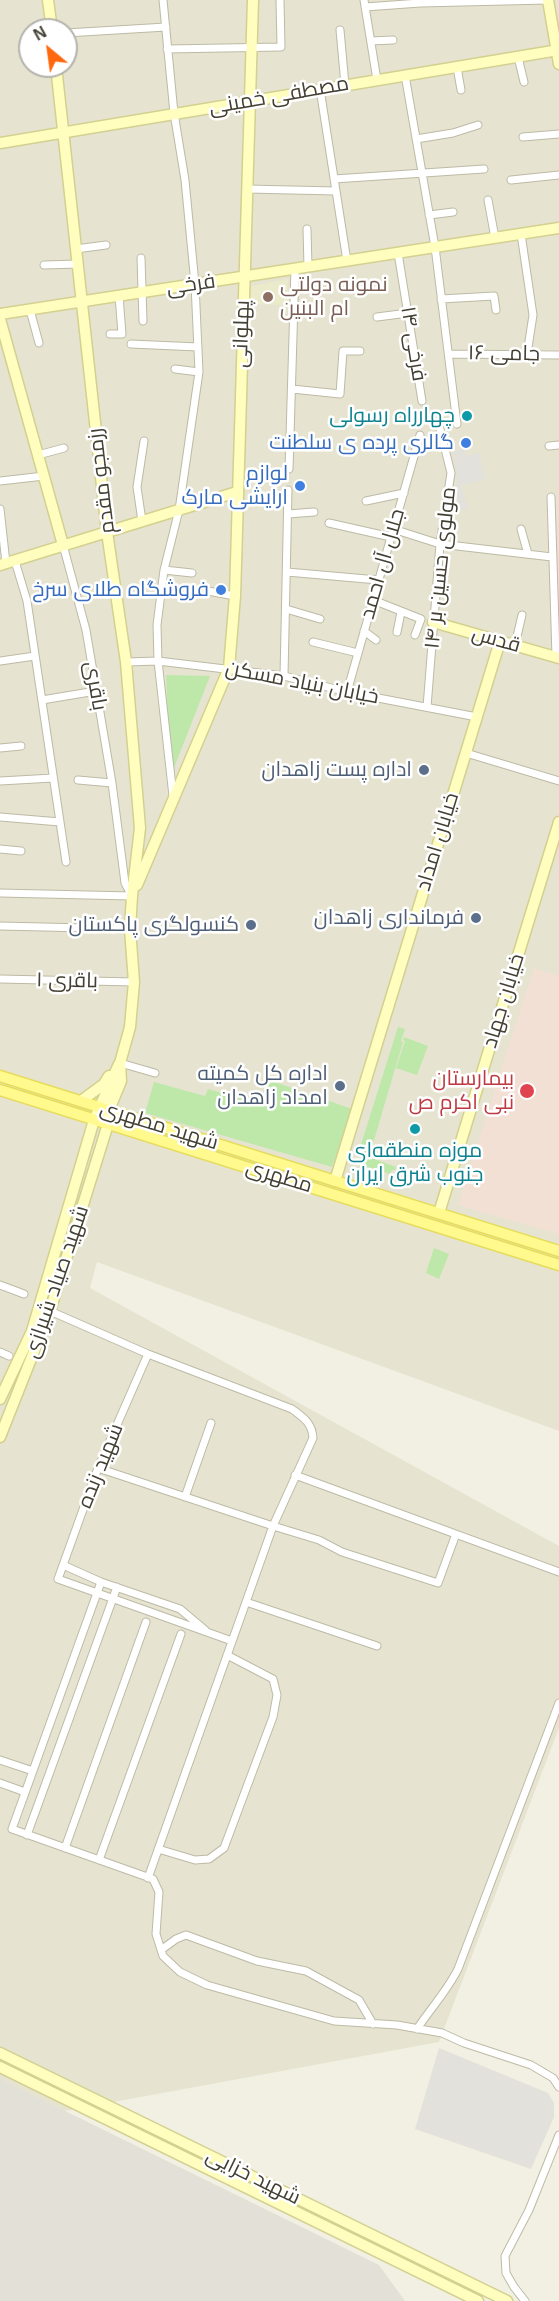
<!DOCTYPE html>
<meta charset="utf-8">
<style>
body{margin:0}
#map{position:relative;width:559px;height:2301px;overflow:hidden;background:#f2f0e2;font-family:Helvetica,sans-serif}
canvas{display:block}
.north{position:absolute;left:18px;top:18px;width:60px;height:60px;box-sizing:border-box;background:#fff;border:2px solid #b4b3ad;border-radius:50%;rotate:331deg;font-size:16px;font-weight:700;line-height:24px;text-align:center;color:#434033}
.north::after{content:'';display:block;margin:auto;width:21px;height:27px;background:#ff680c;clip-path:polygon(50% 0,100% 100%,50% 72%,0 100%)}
</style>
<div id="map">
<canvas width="559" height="2301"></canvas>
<div class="north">N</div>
</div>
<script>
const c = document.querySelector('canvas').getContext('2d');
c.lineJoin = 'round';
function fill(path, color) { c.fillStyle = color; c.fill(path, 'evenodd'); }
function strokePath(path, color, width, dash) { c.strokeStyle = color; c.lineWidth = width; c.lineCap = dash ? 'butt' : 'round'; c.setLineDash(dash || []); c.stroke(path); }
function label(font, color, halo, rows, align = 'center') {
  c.font = font + ' Helvetica,Cairo,sans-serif'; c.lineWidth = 5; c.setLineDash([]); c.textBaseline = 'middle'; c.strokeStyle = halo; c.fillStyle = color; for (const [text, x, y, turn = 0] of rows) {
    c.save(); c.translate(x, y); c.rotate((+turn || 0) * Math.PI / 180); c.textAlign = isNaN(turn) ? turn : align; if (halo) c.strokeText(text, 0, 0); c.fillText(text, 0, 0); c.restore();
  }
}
const residential = new Path2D(`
 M0,0H559V1431L97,1262L90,1288L559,1546V1728L439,2042L0,2123ZM30,30H66V66H30Z`);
const industrial = new Path2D(`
 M0,2079L379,2265L405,2301H0Z`);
const education = new Path2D(`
 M288,279L287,305L248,304V289L252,286Z`);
const medical = new Path2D(`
 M534,968L559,976V1234L458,1205Z`);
const green = new Path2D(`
 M166,675L210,676L170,778Z
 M398,1027L405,1029L401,1041L403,1042L369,1157L396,1167L395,1170H392L390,1174L365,1166L358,1154Z
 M404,1037L428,1046L417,1075L396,1068L405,1041L403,1040Z
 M269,1080L352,1109L332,1167L145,1113L154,1082L205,1096L208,1089L262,1104Z
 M434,1248L449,1254L439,1279L426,1273Z`);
const parking = new Path2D(`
 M464,447L467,456L479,453L486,479L461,486L468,508L463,510L453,508L457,480L453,451Z
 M439,2048L548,2093L554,2103V2117L531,2169L415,2129Z`);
const street = new Path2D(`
 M163,0L174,113L185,180L195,284L199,372L179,510L164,570L157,625L158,661L173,796
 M364,0L377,80
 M365,7L420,3L548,0
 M340,30L345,85
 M66,33L166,27
 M371,41L393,40
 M167,49L281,47L280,0
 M518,57L524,82
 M457,67L461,90
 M405,75L435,247L457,424
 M320,89L347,261
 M523,137L559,134
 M416,139L453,133L478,125
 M334,179L484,169
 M511,180L559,175
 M247,189L336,191
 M488,200L495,238
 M429,215L453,212
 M307,229L308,267
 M521,234L533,315L527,354
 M76,249L106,245
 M398,253L422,401
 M141,258L143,321
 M44,265L78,264
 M441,299L494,296L496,310
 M30,310L39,343
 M377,317L408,313
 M110,334H122L119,296
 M131,344L198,347
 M449,354L559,355
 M175,369L199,372
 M292,389L340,394L343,351H360
 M549,446L559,445
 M38,455L64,448
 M289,469L295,269
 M0,481L44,476
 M551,497L556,657
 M366,501L404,493
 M0,509L6,563
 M288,514L314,512
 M142,521L137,487L144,441
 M329,523L391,537
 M393,529L440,544L552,557
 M521,529L528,554
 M15,561L27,601L66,862
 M164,570L192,573
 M287,572L378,580
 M208,591L235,596
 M373,600L421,619L415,635
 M286,609L320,619
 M364,631L376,640
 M397,632L401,612
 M313,642L358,653
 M515,645L522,615
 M0,661L35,656
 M126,662L158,661L284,676L347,692L477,717
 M284,676L288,490
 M347,692L420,435
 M42,700L96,691
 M427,707L440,544L451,473L440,429
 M0,748L21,746
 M466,753L559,781
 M78,780L112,783
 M0,781L53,778
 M0,817L60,822
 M0,849L21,851
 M0,893L132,896L125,883L112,783L86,630L63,545
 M0,926L130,929
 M0,979L134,982
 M120,1063L155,1073
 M0,1285L24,1294
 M50,1311L148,1354L292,1409C304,1418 312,1423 313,1438L273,1526L148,1878
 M0,1352L9,1356
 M148,1354L98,1468L58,1579L232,1641
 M98,1468L273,1526L319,1540L342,1552L438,1583L456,1534
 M295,1475L559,1572
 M185,1497L211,1423
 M63,1565L101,1582L180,1609L205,1630
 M101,1582L12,1829L153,1879L159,1892L156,1934L163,1956L180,1972L207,1985L334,2021L397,2025L442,2033L464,2043L531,2065L553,2078L559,2087
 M246,1602L377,1646
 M0,1760L33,1771
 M0,1783L25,1792
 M27,1835L117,1587
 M65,1848L146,1622
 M158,1849L195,1860L209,1859L224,1848L273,1717L277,1695L273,1679L227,1655
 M99,1860L181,1634
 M161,1950L176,1939L186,1935L257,1961L306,1971L359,2000L373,2024
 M417,2029C431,2008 447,1991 458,1969L559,1703
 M525,2301L514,2287L506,2273L505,2256L529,2210L559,2135`);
const secondary = new Path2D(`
 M48,0L52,30
 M548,0L559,64
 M0,143L559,50
 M0,314L559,228
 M0,319L63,545
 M0,565L237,492
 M433,622L559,658
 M137,885L229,668L235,596L253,0
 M81,1101L104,1084L109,1076
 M335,1181L500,641
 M439,1213L559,822
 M0,1399L32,1331L94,1120L119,1064
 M0,1437L50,1311L108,1124L109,1110L121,1081L120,1063L130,1027L134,982L130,929L132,896L140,828L126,662L107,532L56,66
 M0,2053L507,2301
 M0,2067L478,2301`);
const primary = new Path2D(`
 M0,1076L559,1251
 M0,1090L559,1265`);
const markers = [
 [268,297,6,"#8d6e63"],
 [467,416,6,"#0f9aa8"],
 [466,443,6,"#3f7fe0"],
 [300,486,6,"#3f7fe0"],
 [221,590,6,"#3f7fe0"],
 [424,770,6,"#5c6f8a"],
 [476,918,6,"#5c6f8a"],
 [251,925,6,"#5c6f8a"],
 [340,1086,6,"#5c6f8a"],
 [527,1091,8,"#e0444e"],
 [415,1129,6,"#0f9aa8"]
];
const streetNames = [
 ["مصطفی خمینی",279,96,-10],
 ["فرخی",191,285,-8],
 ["پهلوانی",242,334,-88],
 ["فرخی ۱۴",413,344,81],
 ["جامی ۱۶",504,354,1],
 ["رزمجو مقدم",102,481,-97],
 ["جلال آل احمد",383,564,-74],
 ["مولوی حسین بر ۱۴",441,568,-84],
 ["قدس",496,640,16],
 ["خیابان بنیاد مسکن",302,683,11],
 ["باقری",95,686,80],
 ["خیابان امداد",438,842,-73],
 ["باقری ۱",67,981,1],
 ["خیابان جهاد",504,1001,-73],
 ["شهید مطهری",159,1126,17],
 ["مطهری",279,1177,17],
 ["شهید صیاد شیرازی",57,1282,-71],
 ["شهید زنده",101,1466,-68],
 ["شهید خزایی",253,2177,26]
];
const educationNames = [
 ["نمونه دولتی",280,285],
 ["ام البنین",280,309]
];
const cultureNames = [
 ["چهارراه رسولی",455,416],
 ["موزه منطقه‌ای",415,1151,"center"],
 ["جنوب شرق ایران",415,1175,"center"]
];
const shopNames = [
 ["گالری پرده ی سلطنت",454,443],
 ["لوازم",288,474],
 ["ارایشی مارک",288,498],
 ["فروشگاه طلای سرخ",209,590]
];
const serviceNames = [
 ["اداره پست زاهدان",412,770],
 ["فرمانداری زاهدان",464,918],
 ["کنسولگری پاکستان",239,925],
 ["اداره کل کمیته",328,1074],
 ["امداد زاهدان",328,1098]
];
const healthNames = [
 ["بیمارستان",514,1079],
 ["نبی اکرم ص",514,1103]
];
fill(residential, '#e6e4d0');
fill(industrial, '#e3e1d7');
fill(education, '#ebeacb');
fill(medical, '#f3e0d5');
fill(green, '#bde8a9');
fill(parking, '#e2e1db');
strokePath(street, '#bdbaa5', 9);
strokePath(secondary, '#d3d090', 13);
strokePath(primary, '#e6dc5c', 13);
strokePath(street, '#fff', 7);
strokePath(secondary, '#fffebf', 10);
strokePath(primary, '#fff98e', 10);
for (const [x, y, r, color] of markers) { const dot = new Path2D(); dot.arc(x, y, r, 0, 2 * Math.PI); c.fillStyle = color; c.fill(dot); strokePath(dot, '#fff', 2); }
label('21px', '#434033', '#fff', streetNames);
label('21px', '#785e54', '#fff', educationNames, 'left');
label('21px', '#0d838f', '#fff', cultureNames, 'right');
label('21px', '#366cbe', '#fff', shopNames, 'right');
label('21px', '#4e5e75', '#fff', serviceNames, 'right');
label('21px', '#be3a42', '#fff', healthNames, 'right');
</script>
